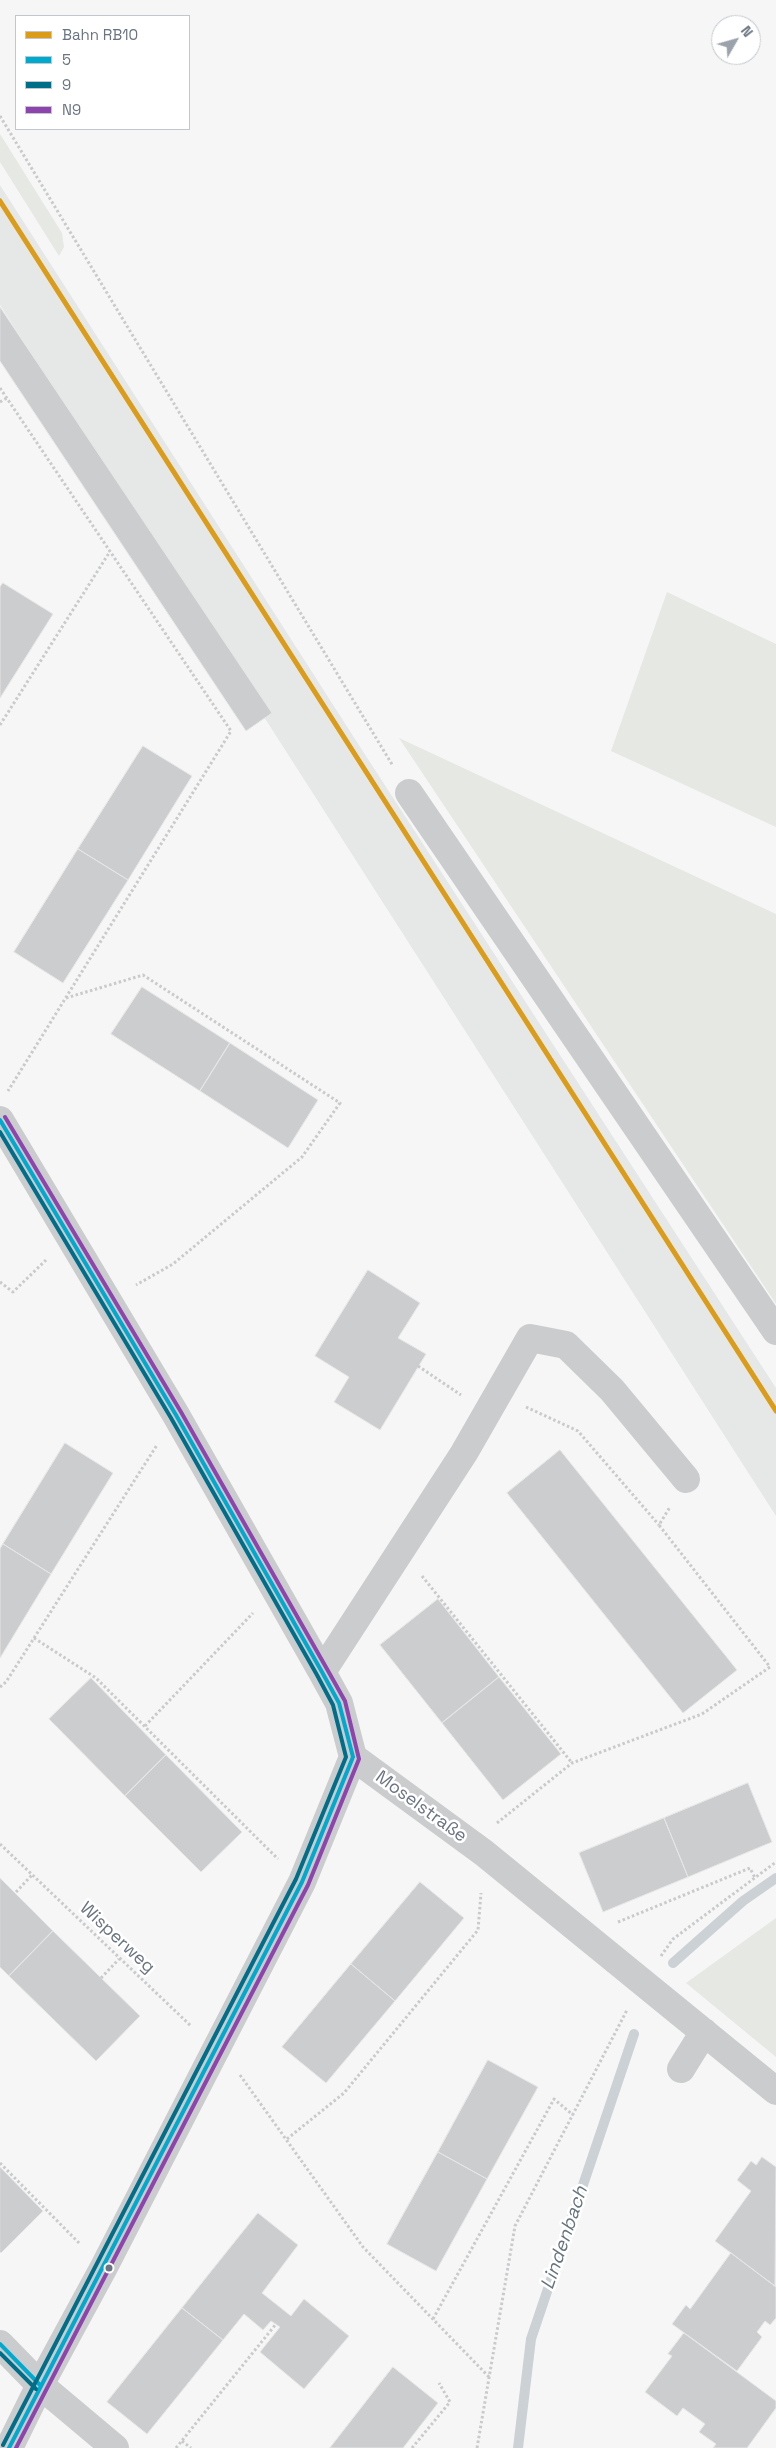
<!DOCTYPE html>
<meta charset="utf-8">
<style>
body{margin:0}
#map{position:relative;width:776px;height:2448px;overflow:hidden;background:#f6f6f6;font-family:"Space Grotesk",sans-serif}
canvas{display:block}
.legend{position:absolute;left:15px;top:15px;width:175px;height:115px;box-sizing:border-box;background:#fff;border:1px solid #c3c7cd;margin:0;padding:6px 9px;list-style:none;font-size:15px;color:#6a7482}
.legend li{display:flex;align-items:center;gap:10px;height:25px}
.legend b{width:25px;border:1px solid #c3c7cd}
.north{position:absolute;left:711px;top:15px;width:50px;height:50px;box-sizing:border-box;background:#fff;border:1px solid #c3c7cd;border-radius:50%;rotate:52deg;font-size:14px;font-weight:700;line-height:20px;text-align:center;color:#6a7482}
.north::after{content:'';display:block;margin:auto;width:18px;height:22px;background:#9ba2ab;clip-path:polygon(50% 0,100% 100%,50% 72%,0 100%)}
</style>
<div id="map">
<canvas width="776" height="2448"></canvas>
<ul class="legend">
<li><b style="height:6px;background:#db9c1a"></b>Bahn RB10</li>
<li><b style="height:6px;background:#00a9ce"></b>5</li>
<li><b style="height:6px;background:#006e89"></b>9</li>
<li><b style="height:6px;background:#8e44ad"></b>N9</li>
</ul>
<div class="north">N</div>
</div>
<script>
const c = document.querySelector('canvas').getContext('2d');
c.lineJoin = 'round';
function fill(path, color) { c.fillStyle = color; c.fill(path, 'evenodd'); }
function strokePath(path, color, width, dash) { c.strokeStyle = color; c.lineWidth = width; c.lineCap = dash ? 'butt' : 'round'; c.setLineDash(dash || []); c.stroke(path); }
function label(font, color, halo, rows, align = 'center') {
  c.font = font + ' "Space Grotesk",sans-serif'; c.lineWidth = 5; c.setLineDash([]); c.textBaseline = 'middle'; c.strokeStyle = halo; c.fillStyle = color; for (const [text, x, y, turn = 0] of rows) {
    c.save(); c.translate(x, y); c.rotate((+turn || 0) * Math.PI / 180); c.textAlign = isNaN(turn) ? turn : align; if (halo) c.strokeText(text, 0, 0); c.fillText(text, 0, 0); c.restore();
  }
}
const built = new Path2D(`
 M0,185L355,739L776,1388V1516L0,305Z`);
const green = new Path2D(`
 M0,134L62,233L64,247L59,256L0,162Z
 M667,592L776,644V827L611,751Z
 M399,738L776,914V1304Z
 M776,1918V2057L686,1983Z`);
const stream = new Path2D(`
 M673,1963L743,1901L776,1878
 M518,2448L531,2339L634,2034`);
const building = new Path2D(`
 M0,307L272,713L246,731L0,361Z
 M3,583L53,614L0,698V587Z
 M143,746L192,776L128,880L78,849Z
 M78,849L128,880L63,983L14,952Z
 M142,987L230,1043L200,1091L111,1034Z
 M230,1043L318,1100L288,1148L200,1091Z
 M368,1270L420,1303L398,1338L426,1354L380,1430L334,1402L349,1377L315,1356Z
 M65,1443L113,1473L51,1574L3,1544Z
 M560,1450L737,1670L683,1713L507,1493Z
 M3,1544L51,1574L0,1658V1549Z
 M438,1599L499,1677L442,1723L380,1645Z
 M499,1677L561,1754L503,1800L442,1723Z
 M91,1678L166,1755L125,1796L49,1719Z
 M166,1755L242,1832L201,1872L125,1796Z
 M748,1783L772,1842L688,1877L664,1818Z
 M664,1818L688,1877L603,1912L579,1853Z
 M0,1878L53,1931L9,1976L0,1967Z
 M420,1882L464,1918L395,2001L351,1964Z
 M53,1931L140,2016L96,2061L9,1976Z
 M351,1964L395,2001L326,2083L282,2047Z
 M488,2060L538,2087L487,2179L438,2152Z
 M438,2152L487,2179L436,2271L387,2244Z
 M762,2157L776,2167L775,2286L715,2241L751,2191L737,2180L751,2161L756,2165Z
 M0,2167L43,2211L1,2253L0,2252Z
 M258,2213L298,2245L262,2293L291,2316L304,2299L349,2336L304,2389L260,2352L280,2327L271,2321L263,2330L244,2314L223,2340L182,2308Z
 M731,2253L776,2287V2318L770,2325L765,2321L757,2332L762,2337L737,2371L672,2324L686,2305L690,2309Z
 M182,2308L223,2340L147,2434L107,2402Z
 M684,2333L776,2401V2408L747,2448H713L716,2444L699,2432L705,2424L683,2408L677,2416L645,2392L672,2356L668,2354Z
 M393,2367L438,2403L403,2448H330Z`);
const path = new Path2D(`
 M0,116L393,766
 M0,388L231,731L8,1091
 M0,402L7,398
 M0,725L109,553
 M66,998L143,975L340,1103L302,1157L173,1264L136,1285
 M0,1282L13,1292L46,1260
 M418,1366L461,1395
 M526,1407L578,1431L659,1525
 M422,1576L572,1763
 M34,1638L96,1678L278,1859
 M0,1687L6,1682L157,1445
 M145,1726L253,1613
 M497,1823L572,1763L702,1714L770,1667L659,1525L670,1507
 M0,1844L191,2026
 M16,1892L32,1875
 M618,1922L750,1868L755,1878
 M661,1956L673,1939L776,1862
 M101,1978L119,1959
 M240,2075L363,2247L489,2377
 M287,2139L344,2093L478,1930L481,1893
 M0,2163L80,2244
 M433,2319L554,2099L573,2115
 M182,2441L191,2448
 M176,2448L276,2324
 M412,2448L450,2402L439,2383
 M477,2448L515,2226L627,2010`);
const minor = new Path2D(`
 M409,793L776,1331
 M0,1120L176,1415L322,1672L339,1703L353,1757L484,1853L776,2091
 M322,1672L464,1453L530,1338L566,1345L612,1390L686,1479
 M681,2069L704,2032
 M0,2344L40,2385L115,2448
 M9,2448L40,2385L104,2267L302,1882L353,1757`);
const bus1 = new Path2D(`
 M0,1120L176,1415L322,1672L339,1703L353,1757
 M0,2344L40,2385
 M9,2448L302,1882L353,1757`);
const bus2 = new Path2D(`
 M0,1132L171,1418L317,1675L333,1705L346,1757L296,1879L3,2445
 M0,2353L36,2389`);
const bus3 = new Path2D(`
 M5,1117L181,1412L327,1669L345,1701L359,1759L308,1885L16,2448`);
const rail1 = new Path2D(`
 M0,201L776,1411`);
const markers = [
 [109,2268,4.5,"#6a7482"]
];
const streetNames = [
 ["Moselstraße",421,1807,36],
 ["Wisperweg",117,1938,43]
];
const waterNames = [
 ["Lindenbach",565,2238,-71]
];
fill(built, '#e6e8e8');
fill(green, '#e6e8e4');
strokePath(stream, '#cbd1d4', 10);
fill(building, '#cccdcf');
strokePath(building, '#e6e6e6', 1);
strokePath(path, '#c9cacb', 3, [2.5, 2.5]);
strokePath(minor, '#cbcccd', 28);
strokePath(bus1, '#00a9ce', 4);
strokePath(bus2, '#006e89', 4);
strokePath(bus3, '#8e44ad', 4);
strokePath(rail1, '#db9c1a', 5);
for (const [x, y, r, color] of markers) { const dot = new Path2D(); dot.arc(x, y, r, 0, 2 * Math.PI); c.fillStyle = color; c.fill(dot); strokePath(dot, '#fff', 2); }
label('18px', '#6a7482', '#fff', streetNames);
label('italic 19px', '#66747d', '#fff', waterNames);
</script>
